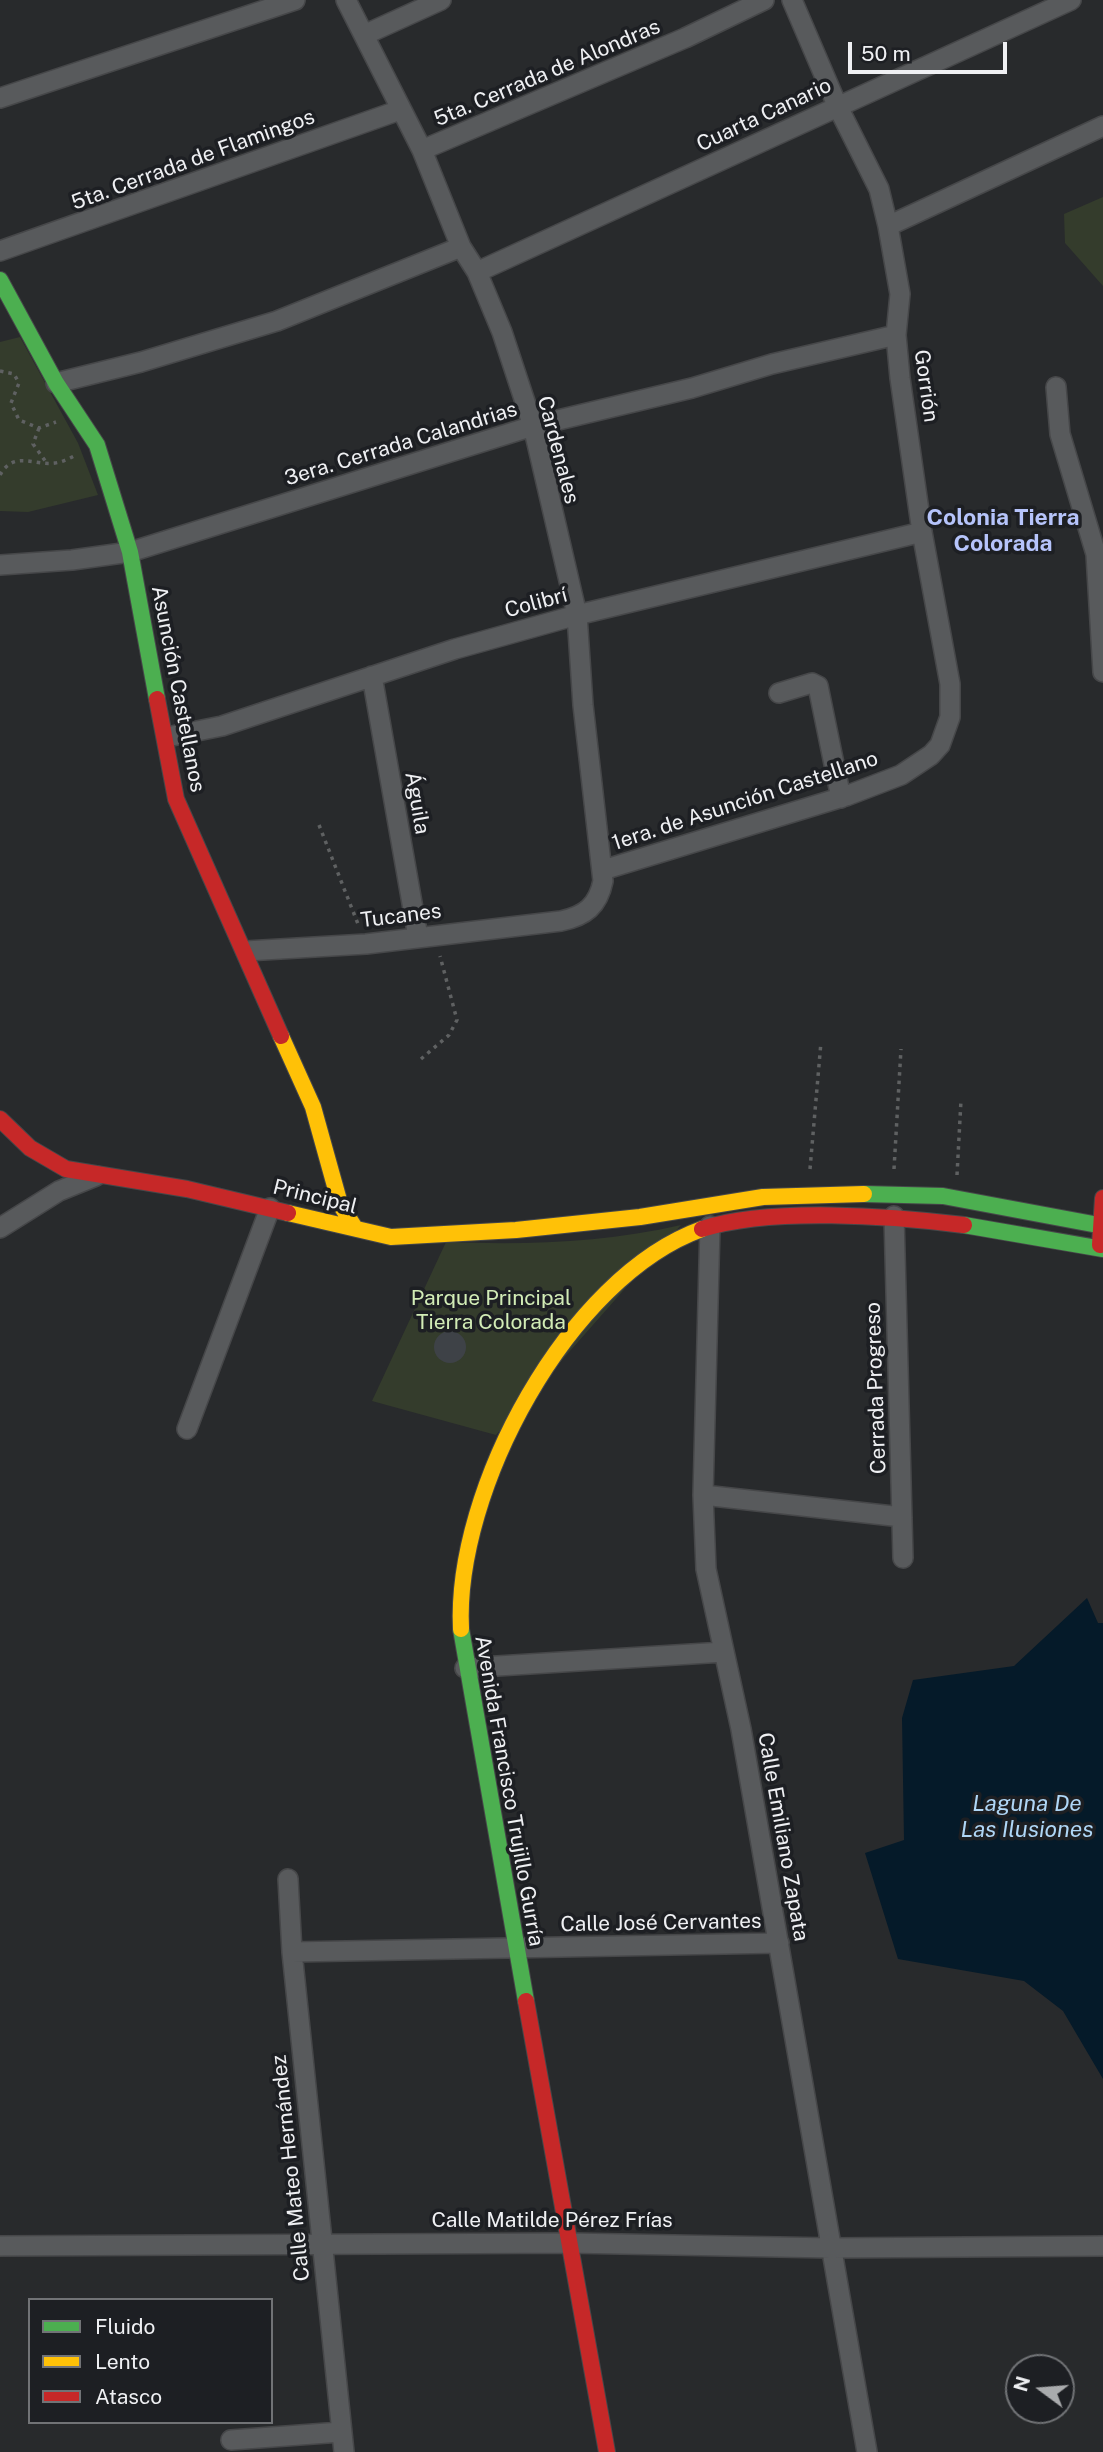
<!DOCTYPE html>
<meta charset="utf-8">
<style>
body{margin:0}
#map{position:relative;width:1103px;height:2452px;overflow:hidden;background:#282a2c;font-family:"Public Sans",sans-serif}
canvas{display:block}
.legend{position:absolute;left:28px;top:2298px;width:245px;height:126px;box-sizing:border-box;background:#1d1f23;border:2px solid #717376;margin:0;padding:9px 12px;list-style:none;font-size:21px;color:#eff0f3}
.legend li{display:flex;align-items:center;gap:14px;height:35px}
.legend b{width:35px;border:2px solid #717376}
.north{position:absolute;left:1005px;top:2354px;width:70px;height:70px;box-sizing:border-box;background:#1d1f23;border:2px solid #717376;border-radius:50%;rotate:286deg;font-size:19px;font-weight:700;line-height:28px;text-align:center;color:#eff0f3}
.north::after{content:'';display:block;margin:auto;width:24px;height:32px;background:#a9abad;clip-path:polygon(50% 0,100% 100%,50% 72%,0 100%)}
.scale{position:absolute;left:848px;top:42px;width:159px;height:32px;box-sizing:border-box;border:4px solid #eff0f3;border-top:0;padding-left:9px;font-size:21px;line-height:24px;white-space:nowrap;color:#eff0f3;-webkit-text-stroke:5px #1d1f23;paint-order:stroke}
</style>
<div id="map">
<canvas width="1103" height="2452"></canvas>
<ul class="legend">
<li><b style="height:9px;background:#4caf50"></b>Fluido</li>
<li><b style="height:9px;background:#ffc107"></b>Lento</li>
<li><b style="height:9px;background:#c62828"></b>Atasco</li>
</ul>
<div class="north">N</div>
<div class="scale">50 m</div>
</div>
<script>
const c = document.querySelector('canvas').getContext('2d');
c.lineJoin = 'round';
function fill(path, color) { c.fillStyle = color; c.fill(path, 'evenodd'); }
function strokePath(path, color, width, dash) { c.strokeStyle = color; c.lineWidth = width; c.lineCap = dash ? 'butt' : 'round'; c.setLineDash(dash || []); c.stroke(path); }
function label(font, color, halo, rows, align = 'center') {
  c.font = font + ' "Public Sans",sans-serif'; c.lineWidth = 7; c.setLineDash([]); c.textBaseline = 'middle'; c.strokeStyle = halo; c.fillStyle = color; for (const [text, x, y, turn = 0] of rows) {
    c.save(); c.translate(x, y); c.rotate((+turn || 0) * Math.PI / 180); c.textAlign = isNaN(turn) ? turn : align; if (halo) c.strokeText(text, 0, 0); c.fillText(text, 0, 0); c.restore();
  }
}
const green = new Path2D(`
 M1103,197V286L1065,243L1064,214Z
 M20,337L78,443L98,495L28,512L0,511V342Z
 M681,1225L496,1435L372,1401L446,1242C525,1245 604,1243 681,1225Z`);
const water = new Path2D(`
 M1087,1598L1098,1623H1103V2079L1063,2011L1024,1981L898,1959L865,1853L904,1840L902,1718L913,1680L1014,1666Z`);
const building = new Path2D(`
 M434 1347a16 16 0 1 1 32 0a16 16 0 1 1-32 0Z`);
const path = new Path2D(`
 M0,371L14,374L19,383L11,403L19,420L39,428L56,422
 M39,428L33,444L46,462
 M0,475C14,450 34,466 55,463C63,462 70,458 76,455
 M319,825L358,924
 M421,1059L449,1035L457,1020L440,956
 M810,1169L821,1042
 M894,1169L901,1049
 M957,1175L961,1100`);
const street = new Path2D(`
 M364,35L441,0
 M0,98L295,0
 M422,150L685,38L764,0
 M888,226L1103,126
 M0,251L400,110
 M477,272L1071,0
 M56,383L141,362L277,321L461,247
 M1056,387L1060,434L1096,554L1103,672
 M0,565L72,560L130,552L533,426L692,388L772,364L896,335
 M372,676L418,937
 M779,693L812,683L818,686L841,798
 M167,737L222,726L455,649L577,615L922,532
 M603,870L846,796L901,775L931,755L940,745L950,717V684L922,532L900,378L896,335L900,294L888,226L879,189L837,105L792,0
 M246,951L366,944L561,921C585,916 598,906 603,881L583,705L577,615L533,426L502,332L477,272L461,247L422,150L346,0
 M894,1216L903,1558
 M710,1226L703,1495L706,1569L741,1729L867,2452
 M0,1228L59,1191L96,1176
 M187,1429L270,1208
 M703,1495L902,1517
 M465,1668L724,1652
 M288,1879L292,1952L344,2452
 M292,1952L779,1943
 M0,2246L569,2243L831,2248L1103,2246
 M231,2440L341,2432`);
const fast = new Path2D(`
 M0,280L56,383L97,445L130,552L157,699
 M864,1194L943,1196L1103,1226
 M964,1225L1103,1249
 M461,1629L526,2001`);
const slow = new Path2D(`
 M281,1036L313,1107L340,1204L355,1228
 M288,1213L391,1237L516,1230L640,1217L763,1197L864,1194
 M461,1629C454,1491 568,1277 702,1229`);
const jam = new Path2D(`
 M157,699L176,799L281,1036
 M0,1119L30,1148L66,1169L187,1189L288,1213
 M702,1229C771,1207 891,1216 964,1225
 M1100,1245L1103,1198
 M526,2001L607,2452`);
const streetNames = [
 ["5ta. Cerrada de Alondras",547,73,-23],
 ["Cuarta Canario",764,115,-25],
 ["5ta. Cerrada de Flamingos",193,160,-20],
 ["Gorrión",926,386,82],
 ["3era. Cerrada Calandrias",401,444,-17],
 ["Cardenales",558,450,75],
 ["Colibrí",536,603,-15],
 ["Asunción Castellanos",178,689,79],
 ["1era. de Asunción Castellano",745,801,-18],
 ["Águila",417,803,80],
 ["Tucanes",401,916,-7],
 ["Principal",315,1197,14],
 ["Cerrada Progreso",876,1388,-92],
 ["Avenida Francisco Trujillo Gurría",509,1791,80],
 ["Calle Emiliano Zapata",783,1837,80],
 ["Calle José Cervantes",661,1923,-1],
 ["Calle Mateo Hernández",291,2168,-96],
 ["Calle Matilde Pérez Frías",552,2221]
];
const parkNames = [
 ["Parque Principal",491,1299],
 ["Tierra Colorada",491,1323]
];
const neighbourhoodNames = [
 ["Colonia Tierra",1003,518],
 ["Colorada",1003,544]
];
const waterNames = [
 ["Laguna De",1027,1804],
 ["Las Ilusiones",1027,1830]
];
fill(green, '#343c2c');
fill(water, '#051a29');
fill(building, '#3e4247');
strokePath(street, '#464749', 22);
strokePath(fast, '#464749', 18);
strokePath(slow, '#464749', 18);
strokePath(jam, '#464749', 18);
strokePath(path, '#5f6162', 3.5, [3.5, 5]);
strokePath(street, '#585a5c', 19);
strokePath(fast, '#4caf50', 16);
strokePath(slow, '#ffc107', 16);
strokePath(jam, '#c62828', 16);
label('21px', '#eff0f3', '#1d1f23', streetNames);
label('21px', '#d2ecb6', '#1d1f23', parkNames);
label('bold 23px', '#b6c4fb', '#1d1f23', neighbourhoodNames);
label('italic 23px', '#afd6f6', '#1d1f23', waterNames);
</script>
